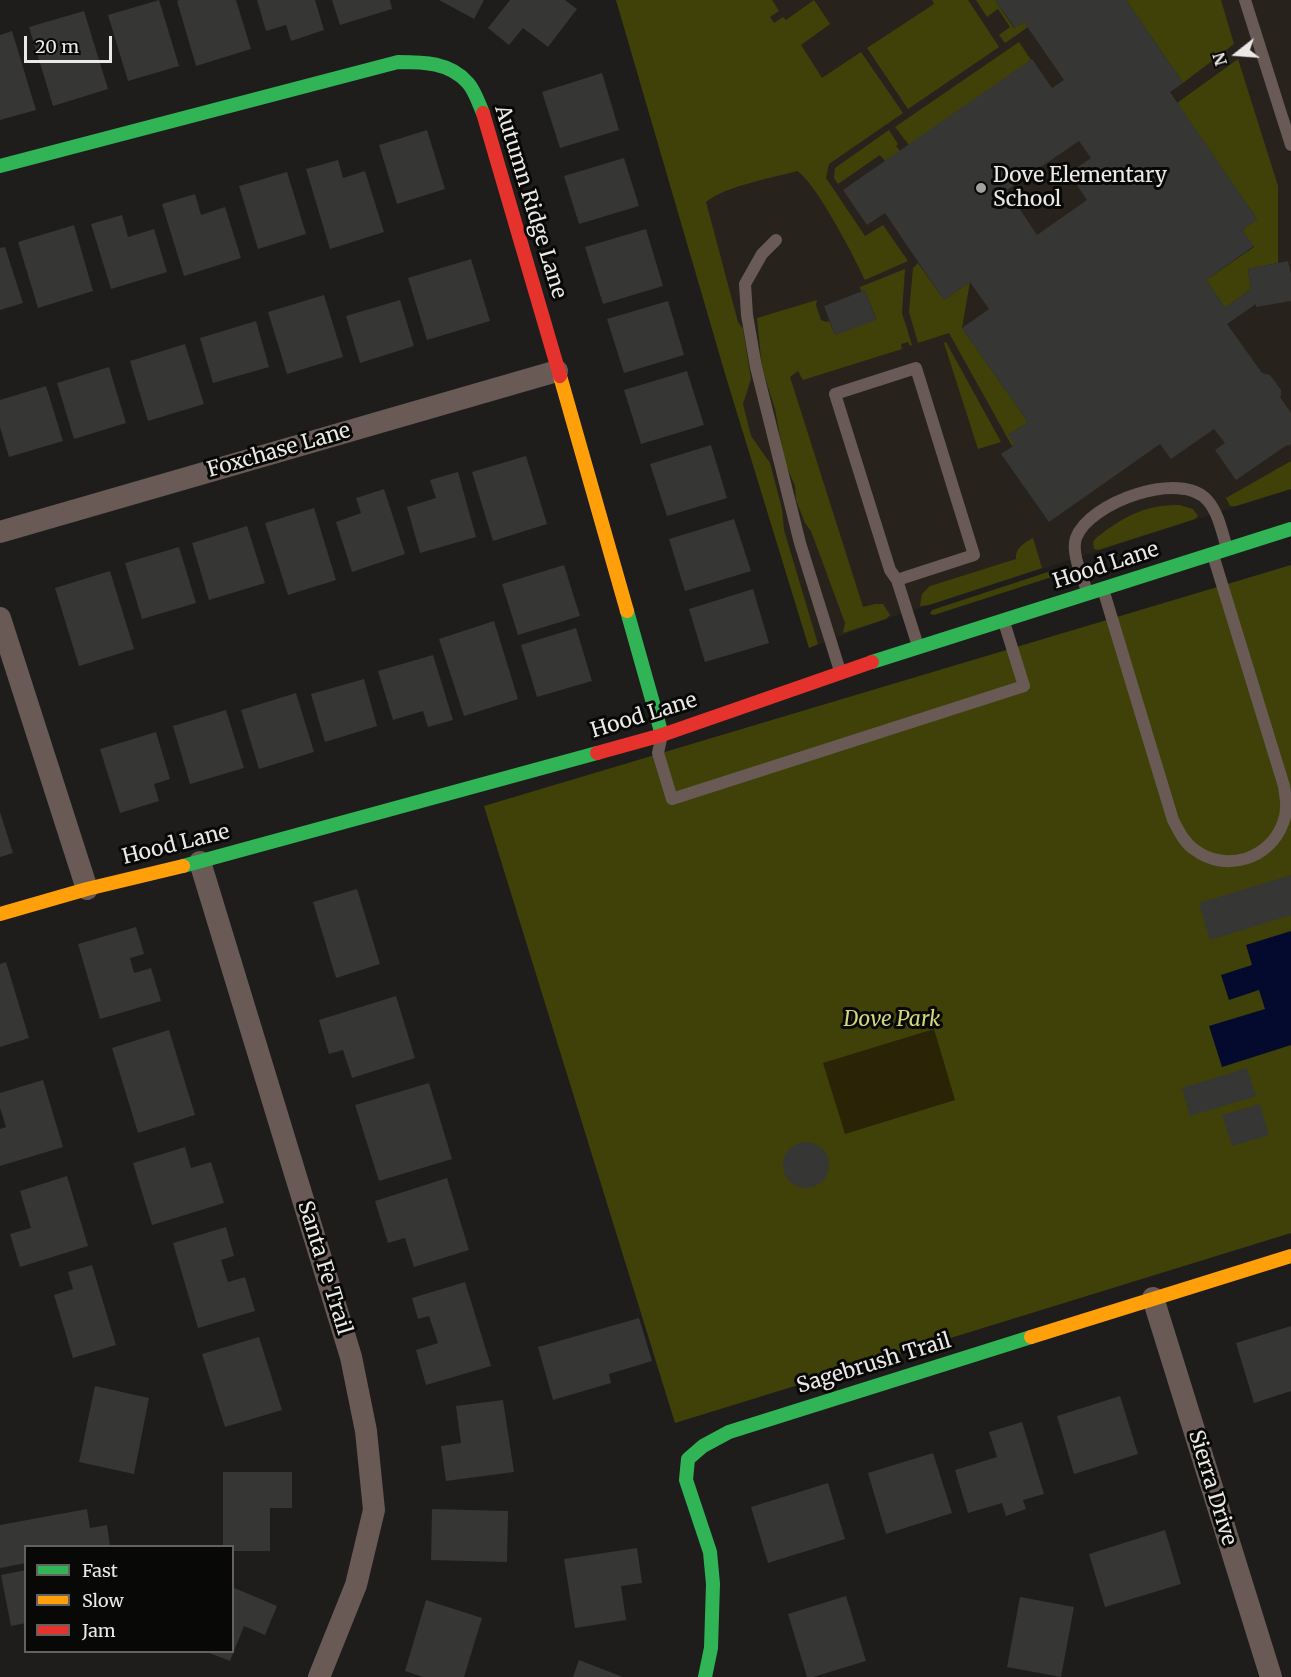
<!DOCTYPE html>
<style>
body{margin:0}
#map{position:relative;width:1291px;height:1677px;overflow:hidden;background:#1e1d1c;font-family:Merriweather,serif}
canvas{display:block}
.legend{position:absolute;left:24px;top:1545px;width:210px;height:108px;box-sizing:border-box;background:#080807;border:2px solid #636261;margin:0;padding:8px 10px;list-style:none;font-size:18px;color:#ebe9e8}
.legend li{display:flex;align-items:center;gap:12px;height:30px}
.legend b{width:30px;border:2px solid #636261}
.north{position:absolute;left:1207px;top:24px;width:60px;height:60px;-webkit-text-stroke:4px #080807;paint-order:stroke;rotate:253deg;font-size:16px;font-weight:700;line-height:24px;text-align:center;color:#ebe9e8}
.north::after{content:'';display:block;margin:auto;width:21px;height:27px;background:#ebe9e8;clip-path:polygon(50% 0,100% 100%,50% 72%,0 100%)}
.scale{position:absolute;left:24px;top:36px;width:88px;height:27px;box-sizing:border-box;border:3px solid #ebe9e8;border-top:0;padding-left:8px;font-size:18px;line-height:21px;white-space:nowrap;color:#ebe9e8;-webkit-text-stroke:4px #080807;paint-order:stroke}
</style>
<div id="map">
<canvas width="1291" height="1677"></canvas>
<ul class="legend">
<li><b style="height:8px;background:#30b455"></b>Fast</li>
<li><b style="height:8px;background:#ff9f0a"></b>Slow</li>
<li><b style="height:8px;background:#e5322d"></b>Jam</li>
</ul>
<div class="north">N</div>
<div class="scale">20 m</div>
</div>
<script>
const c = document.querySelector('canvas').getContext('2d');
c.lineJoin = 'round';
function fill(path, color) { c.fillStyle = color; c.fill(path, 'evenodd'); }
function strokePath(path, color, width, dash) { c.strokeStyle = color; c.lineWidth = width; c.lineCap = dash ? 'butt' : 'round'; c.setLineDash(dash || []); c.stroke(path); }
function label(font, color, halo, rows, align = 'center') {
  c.font = font + ' Merriweather,serif'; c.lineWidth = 6; c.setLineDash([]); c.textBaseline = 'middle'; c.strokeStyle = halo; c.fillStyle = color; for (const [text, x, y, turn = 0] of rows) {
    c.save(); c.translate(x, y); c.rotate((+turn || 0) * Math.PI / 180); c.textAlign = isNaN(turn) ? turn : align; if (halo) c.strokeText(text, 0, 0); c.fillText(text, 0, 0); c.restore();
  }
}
const built = new Path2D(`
 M616,0H1291V489L886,619L809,648L726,377Z`);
const green = new Path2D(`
 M616,0H772L779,11L770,17L774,23L783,17L786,20L814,0L830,24L801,45L822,78L861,52L903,113L829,164L826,178L865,236L883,225L908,261L865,280C855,258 815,181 797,171C769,179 728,185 706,202L738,322L743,329L751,379L743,404L751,436L770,463L782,509L784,530L818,644L809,648L726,377Z
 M932,0H968L999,47L908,109L867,48L934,4Z
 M976,0H995L1014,28L1024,22L1028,27L1005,43L999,35L1010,27L998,9L987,17Z
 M1126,0H1221L1234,44L1183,83Z
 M1019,42L1031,60L909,145L895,127Z
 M1238,59L1278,186V263L1248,269L1251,289L1225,308L1206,280L1254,247L1242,230L1257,219L1177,103Z
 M889,130L898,144L896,146L900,151L885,161L880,155L838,184L834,178L835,168Z
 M918,263L944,300L970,282L962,328L1028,422L1009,435L1015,445L1012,446L949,333L918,343L909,312L913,268Z
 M905,269L902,313L912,345L910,346L908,342L901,344L902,349L803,380L798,371L790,377L863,607L875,604H883L890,615L886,619L843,633L845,623L811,531L805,523L796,500L795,486L785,463L775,409L762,368L757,318L817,300L816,305L821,320L826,322L829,321L835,335L876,319L865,290L861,291L860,287Z
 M946,342L1001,442L978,449L944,343Z
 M1291,461V489L1236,506H1230L1226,498Z
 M1179,505L1193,509L1198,516L1195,519L1098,550L1094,549L1093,542L1096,538C1122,518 1145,504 1179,505Z
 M1033,538L1042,568L929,605L920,606L922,594L930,586L1016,559C1015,548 1024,543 1033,538Z
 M1291,565V1233L675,1423L484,806Z
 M1054,570L1055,576L934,615L930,614L932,610Z`);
const sand = new Path2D(`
 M934,1029L955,1100L845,1134L823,1063Z`);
const water = new Path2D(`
 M1291,931V1045L1222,1067L1209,1026L1265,1009L1259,990L1229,1000L1221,975L1252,965L1246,945Z`);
const building = new Path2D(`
 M159,0L179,66L128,81L108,15Z
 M179,0H236L251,49L196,66L177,1Z
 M257,0H315L324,30L291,41L286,25L266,31Z
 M332,0H390L392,9L340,25Z
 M439,0H484L474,19Z
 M510,0H565L577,9L548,47L523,28L509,45L488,28Z
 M995,0H1126L1183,83L1170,92L1257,219L1242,230L1254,246L1206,280L1225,308L1251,289L1248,269L1288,261L1291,274V301L1256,307V304L1227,324L1262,373L1270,375L1281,390V396L1280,397L1291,413V444L1288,446L1287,445L1236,480L1215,450L1225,443L1214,429L1171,459L1160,444L1049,522L1001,454L1015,445L1008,435L1028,422L962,328L989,309L970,282L944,300L885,213L867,225L843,190L1032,59L1052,88L1064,80L1024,22L1015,28ZM1079,141L1091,158L1069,173L1087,200L1037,235L1007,190Z
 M84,11L108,89L53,106L29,27Z
 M12,31L36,110L0,120V35Z
 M602,73L619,130L560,148L542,92Z
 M427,130L445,189L397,204L379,145Z
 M624,158L639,206L579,224L564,176Z
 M338,160L343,178L365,171L384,232L330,249L306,169Z
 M287,172L306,234L258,249L239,186Z
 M195,194L201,215L225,207L241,258L184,276L162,204Z
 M122,215L128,237L154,229L167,272L111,289L91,224Z
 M74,225L93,291L38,308L18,242Z
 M646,229L663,286L603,304L585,247Z
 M5,247L23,303L0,310V248Z
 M471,259L490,321L427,340L408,278Z
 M865,290L876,320L835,335L824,306Z
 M324,295L343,357L287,374L268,312Z
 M400,300L414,346L360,363L346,316Z
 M668,301L684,355L624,373L607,319Z
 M256,321L269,367L213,383L200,338Z
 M185,344L204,404L148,421L130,361Z
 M109,367L126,423L74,439L57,383Z
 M687,371L704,425L641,444L624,390Z
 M46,386L63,441L9,457L0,427V400Z
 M711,445L727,498L667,516L650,464Z
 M526,456L547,524L493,541L472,472Z
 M458,472L476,537L420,553L407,507L436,498L430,480Z
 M384,489L405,554L352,572L336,522L361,513L356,498Z
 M314,508L336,580L288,595L265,523Z
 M734,519L751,571L685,591L669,539Z
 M247,526L265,583L209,600L192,543Z
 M179,547L196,603L142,619L125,563Z
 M564,565L580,616L518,635L502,584Z
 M110,571L134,649L79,666L55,588Z
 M753,589L769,643L705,662L689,609Z
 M494,621L518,699L464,716L439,639Z
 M576,628L592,681L537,697L521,645Z
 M433,655L453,720L428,727L423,711L393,720L378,671Z
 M364,679L377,726L325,742L311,694Z
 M296,693L314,752L259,769L241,710Z
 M226,710L244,768L190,784L173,726Z
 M156,732L170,779L154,784L159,801L120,813L100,749Z
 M0,812L13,853L0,857Z
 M1291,875V915L1210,940L1199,903Z
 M357,889L380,964L336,978L313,902Z
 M136,927L144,954L130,958L134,973L151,968L161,1001L100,1019L78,944Z
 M6,962L29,1038L0,1047V964Z
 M396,996L415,1058L352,1078L343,1050L329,1054L319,1020Z
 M169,1030L195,1115L138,1133L112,1048Z
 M1247,1068L1256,1096L1190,1116L1182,1088Z
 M43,1080L63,1147L0,1166V1129L6,1127L0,1108V1093Z
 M429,1083L452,1159L379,1181L355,1105Z
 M1260,1104L1269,1135L1232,1146L1222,1115Z
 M783 1165a23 23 0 1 1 46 0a23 23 0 1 1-46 0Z
 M185,1147L191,1168L211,1162L224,1203L152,1225L133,1163Z
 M67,1176L88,1246L20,1267L10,1234L31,1228L20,1191Z
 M447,1178L469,1250L414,1267L405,1238L388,1243L375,1201Z
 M226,1227L234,1256L221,1260L228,1282L245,1277L255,1311L198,1328L173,1243Z
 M92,1265L116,1345L73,1358L54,1295L73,1289L68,1272Z
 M465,1282L491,1366L426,1385L416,1350L438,1343L429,1316L418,1319L412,1298Z
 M639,1318L652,1361L609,1374L611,1383L553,1400L538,1347Z
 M1291,1326V1391L1254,1403L1236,1343Z
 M259,1337L282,1410L225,1427L202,1354Z
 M95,1386L149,1398L134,1474L79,1462Z
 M1120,1396L1138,1454L1074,1474L1057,1416Z
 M503,1400L514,1472L446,1481L441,1446L461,1443L456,1406Z
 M1022,1422L1044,1494L1023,1500L1026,1509L1006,1516L1002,1503L968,1513L955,1470L997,1457L989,1432Z
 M933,1453L952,1513L886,1534L868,1473Z
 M223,1472H292V1508H270V1551H232V1546H223Z
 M828,1483L845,1539L768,1563L751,1507Z
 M87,1509L90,1528L107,1525L110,1546H26V1563L0,1568V1525Z
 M432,1509L508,1511L507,1562L431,1560Z
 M1165,1530L1181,1584L1105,1607L1089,1554Z
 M637,1548L642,1583L621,1586L626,1620L575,1628L564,1559Z
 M26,1570V1623L11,1626L1,1575Z
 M232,1587L277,1606L265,1635L244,1626L230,1661L207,1652H232Z
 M846,1596L866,1661L813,1677H807L788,1614Z
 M1020,1597L1074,1607L1061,1677L1007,1667Z
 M426,1600L482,1618L464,1677H423L405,1671Z
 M579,1660L623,1677H573Z`);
const lane = new Path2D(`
 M1245,0L1291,145
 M776,240L762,254L745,284L747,315L756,367L800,543L840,671
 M897,580L974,555L916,368L835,394L890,570L897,580L918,646
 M1103,589L1173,820C1179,831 1184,843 1195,850C1226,873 1270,859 1283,823C1288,811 1286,799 1284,786L1213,555
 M1087,591C1082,576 1071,553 1076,538C1089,502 1182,469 1208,501C1219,514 1222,533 1227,548
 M661,739L658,753L672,799L1024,686L1004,622`);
const street = new Path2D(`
 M0,532L557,371
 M0,618L87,889
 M200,862L351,1357L366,1431L374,1510L356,1585L319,1677
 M1153,1298L1271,1677`);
const fast = new Path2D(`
 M0,166L398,62C423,62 450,62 468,83C475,91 479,104 483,113
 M627,611L662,735
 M872,662L1291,529
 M183,866L597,753
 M705,1677L711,1648L713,1584L710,1552L686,1480L688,1459L703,1446L729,1432L1031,1337`);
const slow = new Path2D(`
 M560,376L627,611
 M0,914L87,889L183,866
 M1031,1337L1291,1256`);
const jam = new Path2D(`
 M483,113L560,376
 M597,753L662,735L872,662`);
const markers = [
 [981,188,6,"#a3a2a1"]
];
const poiNames = [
 ["Dove Elementary",993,176],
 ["School",993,200]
];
const streetNames = [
 ["Autumn Ridge Lane",530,202,73],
 ["Foxchase Lane",279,451,-16],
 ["Hood Lane",1106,566,-18],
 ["Hood Lane",644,716,-17],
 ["Hood Lane",176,845,-14],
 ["Santa Fe Trail",324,1268,73],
 ["Sagebrush Trail",874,1364,-17],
 ["Sierra Drive",1212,1488,73]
];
const parkNames = [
 ["Dove Park",892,1020]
];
fill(built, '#28221c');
fill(green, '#404108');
fill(sand, '#2b2306');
fill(water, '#030a2e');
fill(building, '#363635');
strokePath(lane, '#695a56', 12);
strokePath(street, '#695a56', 22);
strokePath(fast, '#30b455', 14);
strokePath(slow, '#ff9f0a', 14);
strokePath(jam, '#e5322d', 14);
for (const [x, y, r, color] of markers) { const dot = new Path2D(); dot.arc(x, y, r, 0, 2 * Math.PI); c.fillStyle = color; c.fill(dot); strokePath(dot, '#080807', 2); }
label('21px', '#ebe9e8', '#080807', poiNames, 'left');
label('21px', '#ebe9e8', '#080807', streetNames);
label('italic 21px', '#d2d77c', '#080807', parkNames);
</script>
